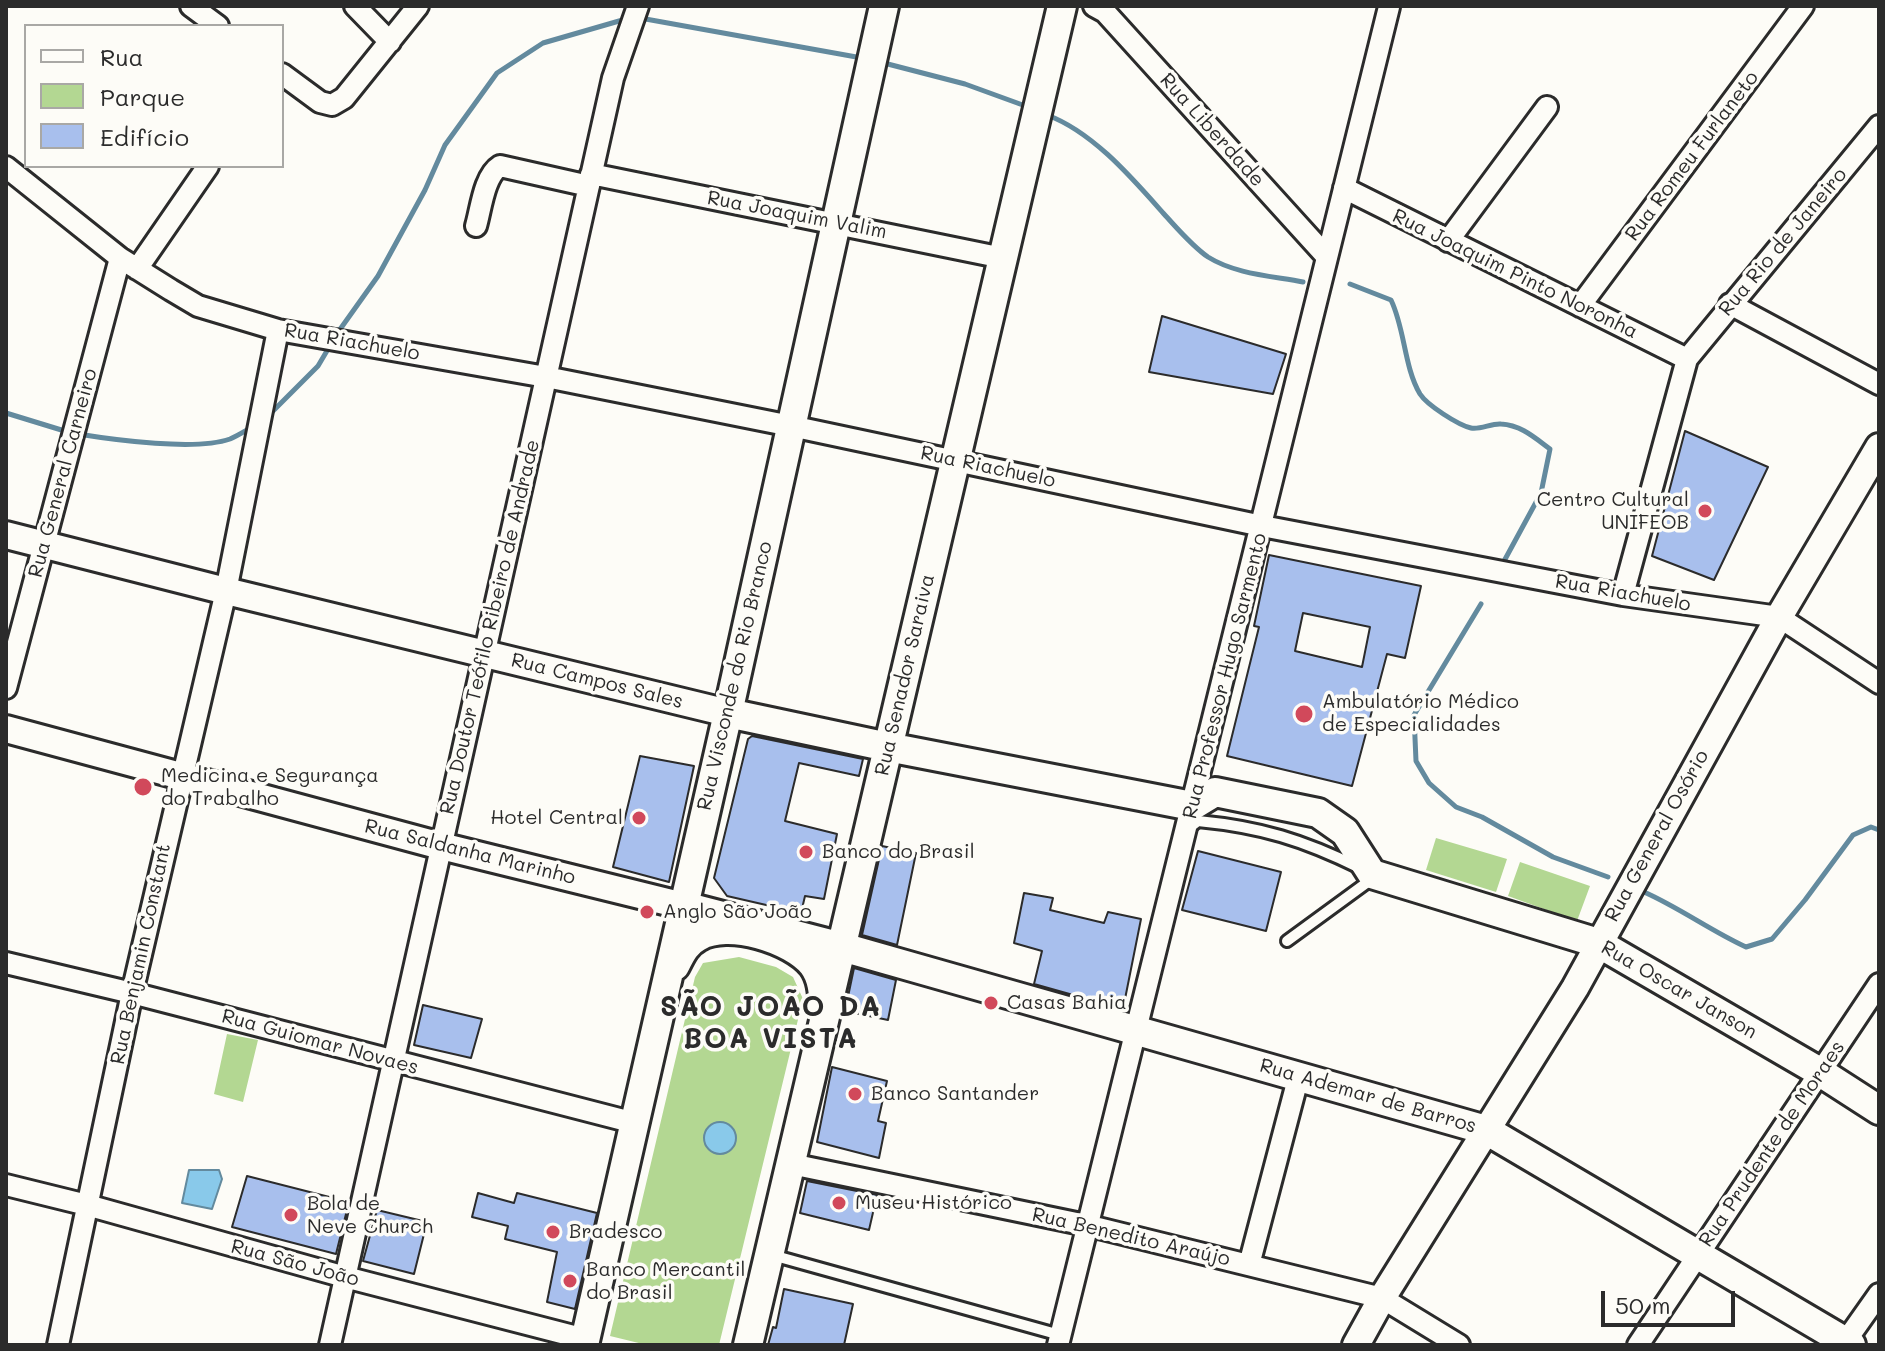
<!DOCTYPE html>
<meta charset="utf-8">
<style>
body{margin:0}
#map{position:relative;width:1885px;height:1351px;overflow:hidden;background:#fdfcf7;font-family:Mali,sans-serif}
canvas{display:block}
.frame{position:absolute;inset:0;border:8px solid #2b2b2b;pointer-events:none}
.legend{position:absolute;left:24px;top:24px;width:260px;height:144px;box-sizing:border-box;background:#fdfcf7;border:2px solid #a9a8a5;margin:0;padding:10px 14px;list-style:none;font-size:24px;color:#2b2b2b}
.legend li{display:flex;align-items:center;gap:16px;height:40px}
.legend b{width:40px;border:2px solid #a9a8a5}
.scale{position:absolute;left:1601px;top:1291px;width:134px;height:36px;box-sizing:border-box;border:4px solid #2b2b2b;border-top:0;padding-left:10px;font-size:24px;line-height:28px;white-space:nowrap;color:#2b2b2b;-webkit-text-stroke:6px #fdfcf7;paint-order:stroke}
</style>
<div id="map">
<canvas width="1885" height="1351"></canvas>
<div class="frame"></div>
<ul class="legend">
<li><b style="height:10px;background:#fdfcf7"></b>Rua</li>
<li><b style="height:22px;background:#b3d792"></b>Parque</li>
<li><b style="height:22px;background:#a8bfed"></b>Edifício</li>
</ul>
<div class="scale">50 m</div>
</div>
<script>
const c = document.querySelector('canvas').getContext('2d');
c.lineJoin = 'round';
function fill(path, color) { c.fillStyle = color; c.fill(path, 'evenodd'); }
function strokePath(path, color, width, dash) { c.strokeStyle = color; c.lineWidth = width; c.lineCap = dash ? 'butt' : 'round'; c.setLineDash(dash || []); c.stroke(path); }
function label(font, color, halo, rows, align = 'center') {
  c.font = font + ' Mali,sans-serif'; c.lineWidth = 7; c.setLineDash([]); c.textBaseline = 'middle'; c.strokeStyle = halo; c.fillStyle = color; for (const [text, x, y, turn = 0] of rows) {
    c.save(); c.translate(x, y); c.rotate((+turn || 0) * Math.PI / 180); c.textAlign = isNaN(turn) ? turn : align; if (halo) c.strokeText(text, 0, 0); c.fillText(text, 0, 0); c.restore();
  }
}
const green = new Path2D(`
 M1436,838L1507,859L1496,892L1426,870Z
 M1520,862L1590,886L1577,921L1508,896Z
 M739,957L776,967L793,977L803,999L719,1345H647L610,1336L695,977L703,963Z
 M227,1034L258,1040L243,1102L214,1094Z`);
const water = new Path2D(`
 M704 1138a16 16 0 1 1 32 0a16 16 0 1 1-32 0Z
 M189,1170H219L222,1179L212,1209L182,1203Z`);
const stream = new Path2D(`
 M640,18L862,58
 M880,62L965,84L1031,108
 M1047,115C1093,132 1132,178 1164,214C1177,228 1192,246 1208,257C1235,274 1272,276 1303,282
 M1350,284L1391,300C1405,329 1404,367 1420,394C1427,405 1458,425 1471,428C1480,430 1492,423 1501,424C1521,425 1535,438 1550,449L1541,493L1503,563
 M336,335L378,276L425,190L445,145L497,73L543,43L626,19
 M6,413L68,432
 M270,414L318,366L331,344
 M78,434C115,440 196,451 230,439C237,436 245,431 252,427
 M1481,604L1414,715L1416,761L1429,783L1456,807L1482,817L1553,857L1608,877
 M1644,892C1680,908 1711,931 1746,947L1772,939L1805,900L1853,835L1871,827L1879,830`);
const building = new Path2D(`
 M1162,316L1286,354L1273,394L1149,372Z
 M1685,431L1768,467L1714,580L1652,556Z
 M1269,555L1421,586L1405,658L1387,654L1352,786L1227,756L1259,627L1254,626ZM1303,613L1370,627L1362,667L1295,651Z
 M752,736L863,759L859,776L799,763L785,821L837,834L824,899L805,896L801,913L727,896L714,878L748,739Z
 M640,756L694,766L669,882L613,867Z
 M882,846L916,853L897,945L862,935Z
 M1198,851L1281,872L1266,931L1182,910Z
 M1024,893L1053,898L1050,910L1104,923L1108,912L1141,919L1123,1009L1034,984L1042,951L1014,943Z
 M854,968L896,980L888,1020L845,1011Z
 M423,1005L482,1019L471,1058L414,1045Z
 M832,1067L887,1081L878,1121L886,1123L879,1158L817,1142Z
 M247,1176L349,1202L336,1254L232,1227Z
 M807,1181L877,1195L869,1230L800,1213Z
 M478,1193L514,1203L517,1193L597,1213L575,1309L547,1302L557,1252L505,1239L508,1226L472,1217Z
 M377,1210L427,1222L414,1274L363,1261Z
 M784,1289L853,1304L844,1345H768L773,1327L776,1328Z`);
const service = new Path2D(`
 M1190,827L1198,821C1261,827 1303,840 1360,868
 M1287,941L1376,876
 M772,1255L1060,1335`);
const minor = new Path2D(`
 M191,6L218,26
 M355,6L390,42
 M1094,6L1105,12L1327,257
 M282,74L320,102L332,105L344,98L418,6
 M6,167L120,258L171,290L198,306L278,330L546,377L791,426L1262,526L1623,595L1779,617L1879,683
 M591,174L1003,258
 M1344,188L1687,359
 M476,226C481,209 484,176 500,166L589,186
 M1448,241L1547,107
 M137,269L208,166
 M1730,304L1879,384
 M1580,306L1803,6
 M1623,595L1687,359L1879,126
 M6,688L120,258
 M6,963L132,993L635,1123
 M791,1164L1086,1225L1382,1298L1459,1345
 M6,1185L87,1205L345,1277L585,1339
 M1249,1265L1299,1075
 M58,1345L132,993L226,591L278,330
 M330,1345L613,78L638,6
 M1058,1345L1389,7
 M1638,1345L1879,984
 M1843,1345L1879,1294`);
const tertiary = new Path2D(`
 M6,535L226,591L728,713
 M6,729L441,846L684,906
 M1356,1345L1382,1298L1575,988L1779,617L1879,447`);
const secondary = new Path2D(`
 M728,713L888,747L1192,806L1215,792L1318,813L1345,832L1372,874L1598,943L1820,1072L1879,1110
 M684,906L842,947L1486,1130L1851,1345
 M675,966C681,954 686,943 698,937C728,919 792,939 813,965C822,977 823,992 824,1007
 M584,1345L728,713L884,6
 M748,1345L1062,6`);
const markers = [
 [1705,511,8,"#d1495b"],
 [1304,714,10,"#d1495b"],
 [143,787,10,"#d1495b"],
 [639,818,8,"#d1495b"],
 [806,852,8,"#d1495b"],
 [647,912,8,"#d1495b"],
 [991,1003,8,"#d1495b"],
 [855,1094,8,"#d1495b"],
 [839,1203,8,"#d1495b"],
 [291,1215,8,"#d1495b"],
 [553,1232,8,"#d1495b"],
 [570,1281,8,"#d1495b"]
];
const streetNames = [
 ["Rua Liberdade",1212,130,48],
 ["Rua Romeu Furlaneto",1692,156,-53],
 ["Rua Joaquim Valim",797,215,11],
 ["Rua Rio de Janeiro",1783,242,-50],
 ["Rua Joaquim Pinto Noronha",1515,274,26],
 ["Rua Riachuelo",352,342,10],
 ["Rua Riachuelo",988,467,12],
 ["Rua General Carneiro",63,473,-75],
 ["Rua Riachuelo",1623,593,10],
 ["Rua Doutor Teófilo Ribeiro de Andrade",490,627,-77],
 ["Rua Senador Saraiva",905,675,-77],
 ["Rua Visconde do Rio Branco",735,676,-77],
 ["Rua Professor Hugo Sarmento",1225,676,-76],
 ["Rua Campos Sales",597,681,14],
 ["Rua General Osório",1657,836,-61],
 ["Rua Saldanha Marinho",470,852,14],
 ["Rua Benjamin Constant",141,954,-78],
 ["Rua Oscar Janson",1679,990,30],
 ["Rua Guiomar Novaes",320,1042,15],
 ["Rua Ademar de Barros",1368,1096,16],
 ["Rua Prudente de Moraes",1772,1144,-56],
 ["Rua Benedito Araújo",1131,1237,13],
 ["Rua São João",295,1263,15]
];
const poiNames = [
 ["Centro Cultural",1689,500,"right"],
 ["UNIFEOB",1689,523,"right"],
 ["Ambulatório Médico",1322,702],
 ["de Especialidades",1322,725],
 ["Medicina e Segurança",161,776],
 ["do Trabalho",161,799],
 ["Hotel Central",623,818,"right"],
 ["Banco do Brasil",822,852],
 ["Anglo São João",663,912],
 ["Casas Bahia",1007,1003],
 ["Banco Santander",871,1094],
 ["Museu Histórico",855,1203],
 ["Bola de",307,1204],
 ["Neve Church",307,1227],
 ["Bradesco",569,1232],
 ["Banco Mercantil",586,1270],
 ["do Brasil",586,1293]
];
const districtNames = [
 ["SÃO JOÃO DA",771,1007],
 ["BOA VISTA",771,1039]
];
fill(green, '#b3d792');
fill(water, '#89c9ea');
strokePath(water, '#638a9e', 2);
strokePath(stream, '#638a9e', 5);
fill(building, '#a8bfed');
strokePath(building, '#2b2b2b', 2);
strokePath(service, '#2b2b2b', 16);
strokePath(minor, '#2b2b2b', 26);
strokePath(tertiary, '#2b2b2b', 32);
strokePath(secondary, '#2b2b2b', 34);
strokePath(service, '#fdfcf7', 10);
strokePath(minor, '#fdfcf7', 20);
strokePath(tertiary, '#fdfcf7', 26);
strokePath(secondary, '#fdfcf7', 28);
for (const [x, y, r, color] of markers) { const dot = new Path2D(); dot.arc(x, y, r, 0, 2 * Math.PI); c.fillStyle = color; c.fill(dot); strokePath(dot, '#fdfcf7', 3); }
label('20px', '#2b2b2b', '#fdfcf7', streetNames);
label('20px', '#2b2b2b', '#fdfcf7', poiNames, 'left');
c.letterSpacing = '2px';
label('bold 28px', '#2b2b2b', '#fdfcf7', districtNames);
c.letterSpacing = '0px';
</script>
